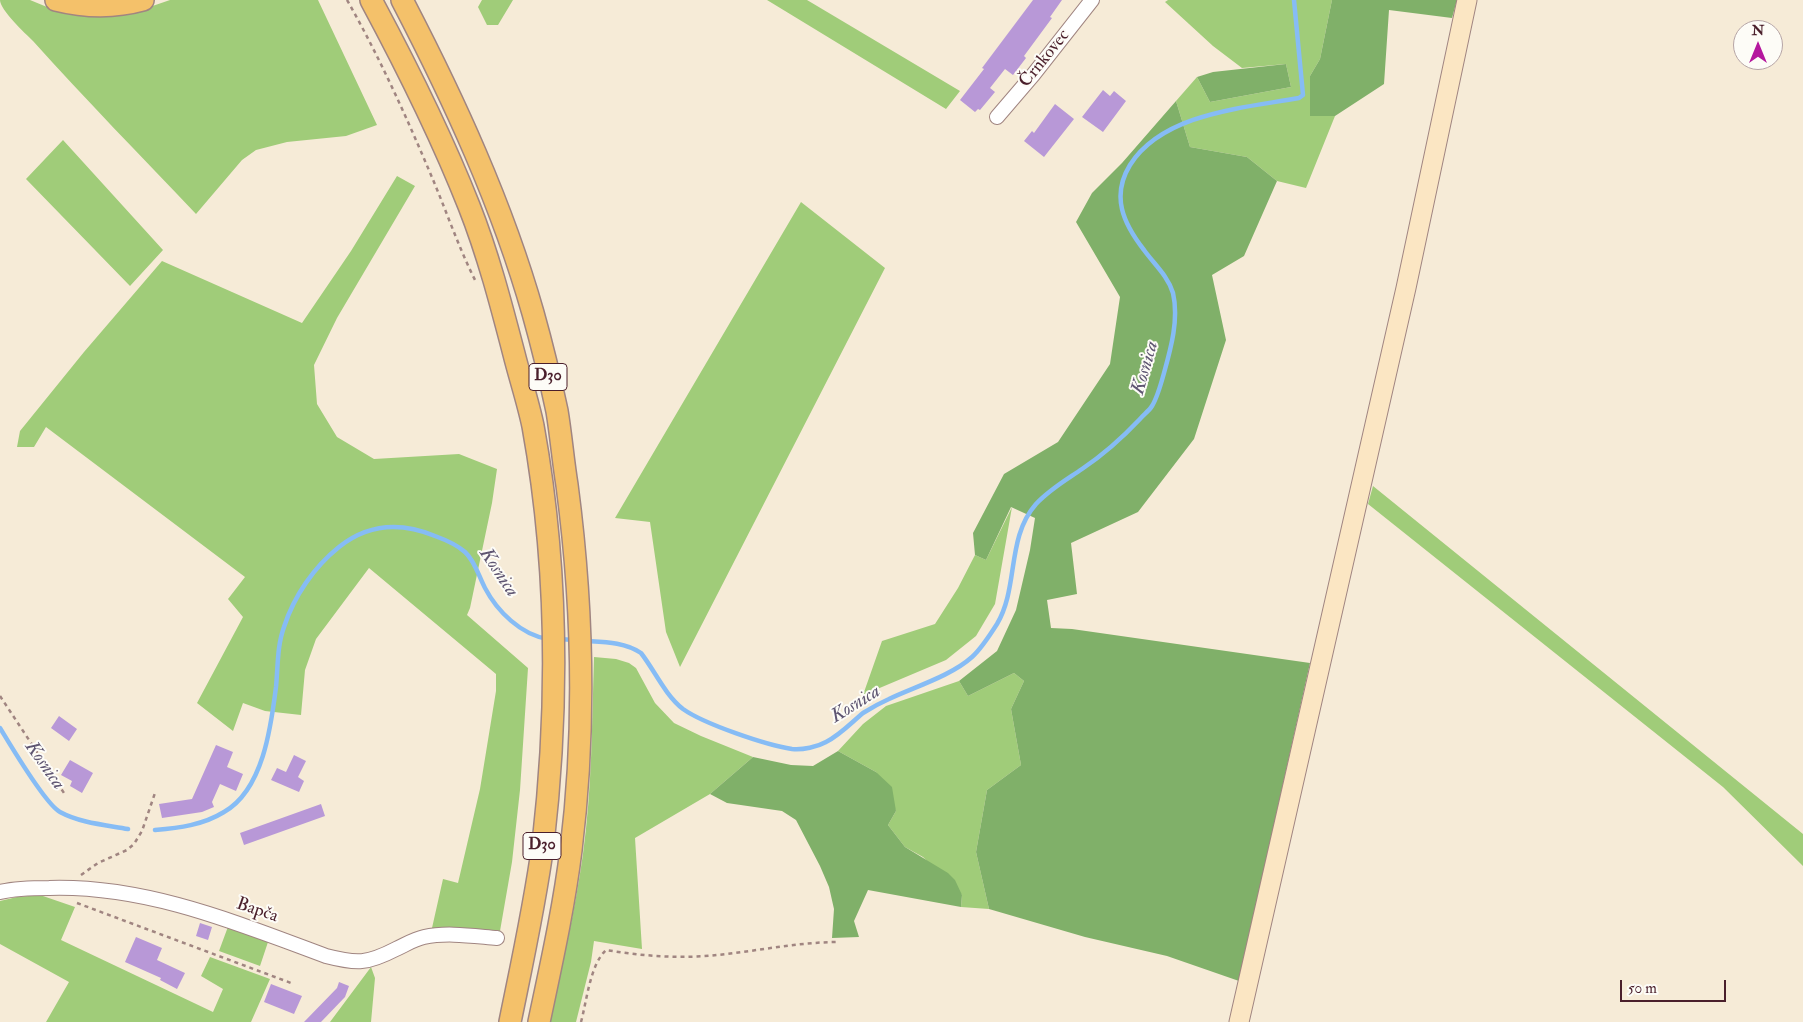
<!DOCTYPE html>
<meta charset="utf-8">
<style>
body{margin:0}
#map{position:relative;width:1803px;height:1022px;overflow:hidden;background:#f6ebd7;font-family:"IM FELL Double Pica",serif}
canvas{display:block}
.north{position:absolute;left:1733px;top:20px;width:50px;height:50px;box-sizing:border-box;background:#fdfcf7;border:1px solid #b5a4a5;border-radius:50%;rotate:0deg;font-size:14px;font-weight:700;line-height:20px;text-align:center;color:#4a1f2b}
.north::after{content:'';display:block;margin:auto;width:18px;height:22px;background:#b5179e;clip-path:polygon(50% 0,100% 100%,50% 72%,0 100%)}
.scale{position:absolute;left:1620px;top:980px;width:106px;height:22px;box-sizing:border-box;border:2px solid #4a1f2b;border-top:0;padding-left:6px;font-size:15px;line-height:18px;white-space:nowrap;color:#4a1f2b;-webkit-text-stroke:4px #fdfcf7;paint-order:stroke}
</style>
<div id="map">
<canvas width="1803" height="1022"></canvas>
<div class="north">N</div>
<div class="scale">50 m</div>
</div>
<script>
const c = document.querySelector('canvas').getContext('2d');
c.lineJoin = 'round';
function fill(path, color) { c.fillStyle = color; c.fill(path, 'evenodd'); }
function strokePath(path, color, width, dash) { c.strokeStyle = color; c.lineWidth = width; c.lineCap = dash ? 'butt' : 'round'; c.setLineDash(dash || []); c.stroke(path); }
function label(font, color, halo, rows, align = 'center') {
  c.font = font + ' "IM FELL Double Pica",serif'; c.lineWidth = 4; c.setLineDash([]); c.textBaseline = 'middle'; c.strokeStyle = halo; c.fillStyle = color; for (const [text, x, y, turn = 0] of rows) {
    c.save(); c.translate(x, y); c.rotate((+turn || 0) * Math.PI / 180); c.textAlign = isNaN(turn) ? turn : align; if (halo) c.strokeText(text, 0, 0); c.fillText(text, 0, 0); c.restore();
  }
}
const green = new Path2D(`
 M0,0H30L47,7L60,11H138L170,0H318L377,125L346,136L287,142L256,150L242,160L196,214C141,156 86,100 33,41C25,33 0,10 0,0Z
 M482,0H513L498,25H487L478,7Z
 M767,0H807L960,91L946,109Z
 M1168,0H1332L1320,59L1310,76V116H1335L1306,188L1277,181L1247,157L1190,147L1176,101L1197,77L1210,102L1291,87L1286,64L1242,68L1213,46L1165,2Z
 M63,140L163,250L130,286L26,179Z
 M397,176L415,186L337,318L314,365L317,404L337,437L374,459L459,454L497,469L492,503L470,608L467,615L528,668L520,790L512,862L500,931L432,928L443,879L458,883L480,789L496,691V674L369,568L316,639L305,670L301,715L265,711L243,703L233,731L197,703L243,617L228,599L245,577L46,427L34,447H17L20,431L84,352L162,261L302,323L351,251Z
 M801,202L885,268L680,667L666,632L650,522L615,518Z
 M1373,486L1803,834V866L1723,787L1368,504Z
 M1012,507L995,604L976,636L946,660L863,695L882,641L935,624L958,588L975,555L986,560Z
 M594,657L616,659L629,663L636,668L655,703L674,723L701,736L753,757L710,794L635,838L642,949L594,941L591,962L576,1022H549C562,967 575,911 583,854C592,789 592,723 594,657Z
 M1014,673L1024,681L1011,709L1021,765L987,790L976,852L989,909L961,907L962,895L923,857L905,847L888,825L896,811L876,772L838,751L863,724L886,706L959,681L968,696Z
 M40,895L75,907L61,940L213,1012L223,989L201,976L210,957L270,979L251,1022H46L69,982L0,944V901L17,897Z
 M229,924L269,939L260,966L219,951Z
 M371,967L375,978L371,1022H330Z`);
const forest = new Path2D(`
 M1332,0H1457L1452,18L1389,10L1384,84L1335,116H1310V76L1320,59Z
 M1286,64L1291,87L1210,102L1197,77L1213,72Z
 M1176,101L1190,147L1247,157L1277,181L1244,256L1212,275L1226,340L1194,439L1138,512L1071,543L1077,594L1047,600L1051,628L1072,629L1310,663L1239,981L1167,956L1085,937L989,909L976,852L987,790L1021,765L1011,709L1024,681L1014,673L968,696L959,681L997,651L1016,610L1030,550L1035,518L1011,507L986,560L975,555L973,533L1004,474L1058,442L1110,364L1120,297L1076,222L1092,193L1122,163Z
 M838,751L876,772L892,787L896,811L888,825L905,847L948,873L955,880L962,895L961,907L868,890L854,921L859,937L832,938L834,909L829,887L820,866L796,820L782,811L727,803L710,794L753,757L791,765L813,766Z`);
const stream = new Path2D(`
 M558,639L575,640
 M586,641C605,642 625,642 641,653C655,671 665,695 683,709C704,724 766,745 792,749C803,750 817,747 826,742C840,735 851,723 863,713C871,708 880,703 889,699C914,687 951,676 972,657C981,649 990,635 997,624C1019,587 1006,538 1036,504C1050,489 1066,480 1082,469C1103,455 1123,437 1140,419C1143,415 1149,411 1152,406C1157,398 1161,384 1164,373C1171,348 1179,319 1173,293C1168,276 1154,264 1144,250C1123,223 1111,196 1130,165C1163,113 1244,108 1299,98L1303,95L1294,0
 M0,728C11,746 45,804 60,812C80,823 106,825 128,829
 M155,830C179,828 203,825 224,812C263,790 271,727 276,687C278,667 277,646 284,627C294,596 314,567 339,547C369,523 401,522 435,536C446,540 456,544 465,552C475,561 479,577 485,588C497,611 521,635 548,639`);
const building = new Path2D(`
 M1033,0H1062L1050,17L1052,18L1024,56L1026,58L1013,75L1005,69L990,88L995,92L980,110L978,109L975,112L960,100L984,69L982,68Z
 M1103,90L1110,96L1114,91L1126,101L1103,132L1082,117Z
 M1055,104L1074,119L1044,157L1024,141L1032,131L1034,133Z
 M59,716L77,729L69,741L51,728Z
 M216,745L233,752L227,767L243,774L236,791L220,784L212,802L214,807L202,812L162,818L159,804L192,799Z
 M294,755L306,761L298,777L304,781L299,792L271,780L277,768L286,772Z
 M70,760L93,773L82,793L70,786L72,781L61,775Z
 M321,804L325,816L244,845L240,833Z
 M200,923L212,927L208,940L196,936Z
 M136,937L162,948L157,960L185,973L177,989L160,980L161,978L125,962Z
 M339,982L349,986L345,997L321,1022H304L337,988Z
 M271,984L302,996L294,1014L264,1002Z`);
const path = new Path2D(`
 M347,0C379,56 406,116 431,175C446,210 458,246 475,280
 M0,696L64,793
 M81,875L98,863L127,850L134,844L142,831L155,793
 M77,903L291,983
 M581,1022C587,1000 590,965 606,950C642,956 681,959 717,955C758,951 798,942 839,942`);
const street = new Path2D(`
 M997,117L1033,75L1092,0
 M0,892C16,888 33,888 49,888C146,885 237,923 326,956C357,964 367,964 396,949C405,945 414,939 424,937C447,932 473,936 497,938`);
const secondary = new Path2D(`
 M1239,1022L1406,288L1467,0`);
const primary = new Path2D(`
 M56,0C84,7 114,8 143,0
 M371,0C407,67 441,135 469,206C488,254 501,304 514,354C520,378 528,402 533,426C558,564 559,705 543,844C535,904 522,963 510,1022
 M402,0C454,100 502,204 533,313C542,345 550,378 557,411C561,435 563,460 567,485C583,606 586,728 571,850C564,907 551,965 539,1022`);
const shields = [
 [548,377,38],
 [542,846,38]
];
const shieldNames = [
 ["D30",548,377],
 ["D30",542,846]
];
const streetNames = [
 ["Črnkovec",1045,59,-51],
 ["Bapča",257,911,19]
];
const waterNames = [
 ["Kosnica",1146,368,-74],
 ["Kosnica",498,573,56],
 ["Kosnica",856,705,-32],
 ["Kosnica",44,766,55]
];
fill(green, '#a0cc79');
fill(forest, '#80b069');
strokePath(stream, '#86bcf5', 4.5);
fill(building, '#b898d7');
strokePath(street, '#a08581', 16);
strokePath(secondary, '#a08581', 21);
strokePath(primary, '#a08581', 24);
strokePath(path, '#a08581', 2.5, [4, 4]);
strokePath(street, '#fff', 14);
strokePath(secondary, '#fbe6c3', 19);
strokePath(primary, '#f4c16a', 21);
for (const [x, y, w] of shields) { const box = new Path2D(); box.roundRect(x - w / 2, y - 13.5, w, 27, 4); c.fillStyle = '#fdfcf7'; c.fill(box); strokePath(box, '#4a1f2b', 1); }
label('bold 16px', '#4a1f2b', null, shieldNames);
label('18px', '#4a1f2b', '#fdfcf7', streetNames);
label('italic 19px', '#5f5672', '#fdfcf7', waterNames);
</script>
